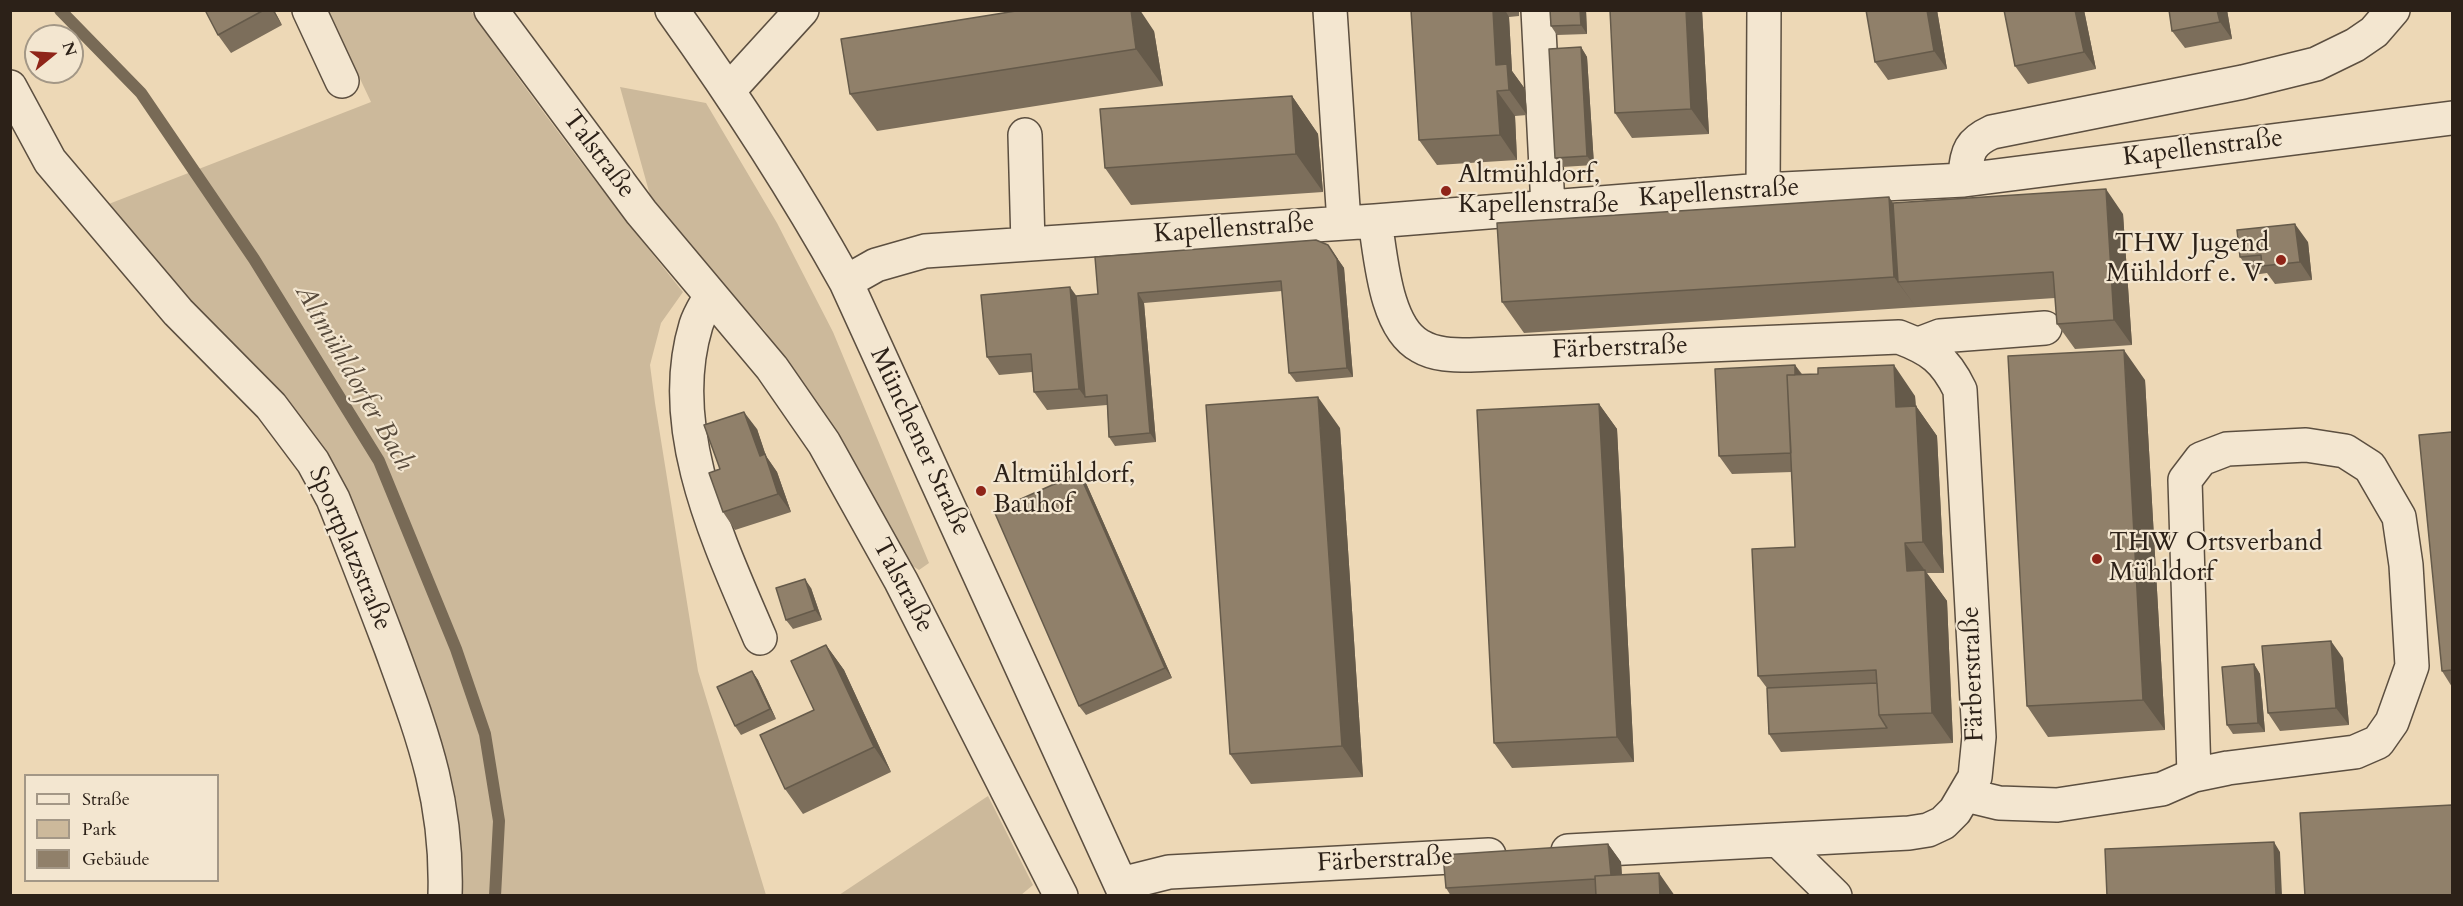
<!DOCTYPE html>
<meta charset="utf-8">
<style>
body{margin:0}
#map{position:relative;width:2463px;height:906px;overflow:hidden;background:#edd8b6;font-family:Cardo,serif}
canvas{display:block}
.frame{position:absolute;inset:0;border:12px solid #2c2118;pointer-events:none}
.legend{position:absolute;left:24px;top:774px;width:195px;height:108px;box-sizing:border-box;background:#f3e6d0;border:2px solid #a39786;margin:0;padding:8px 10px;list-style:none;font-size:18px;color:#2c2118}
.legend li{display:flex;align-items:center;gap:12px;height:30px}
.legend b{width:30px;border:2px solid #a39786}
.north{position:absolute;left:24px;top:24px;width:60px;height:60px;box-sizing:border-box;background:#f3e6d0;border:2px solid #a39786;border-radius:50%;rotate:72deg;font-size:16px;font-weight:700;line-height:24px;text-align:center;color:#2c2118}
.north::after{content:'';display:block;margin:auto;width:21px;height:27px;background:#8f2418;clip-path:polygon(50% 0,100% 100%,50% 72%,0 100%)}
</style>
<div id="map">
<canvas width="2463" height="906"></canvas>
<div class="frame"></div>
<ul class="legend">
<li><b style="height:8px;background:#f3e6d0"></b>Straße</li>
<li><b style="height:16px;background:#ccb99b"></b>Park</li>
<li><b style="height:16px;background:#90806a"></b>Gebäude</li>
</ul>
<div class="north">N</div>
</div>
<script>
const c = document.querySelector('canvas').getContext('2d');
c.lineJoin = 'round';
function fill(path, color) { c.fillStyle = color; c.fill(path, 'evenodd'); }
function strokePath(path, color, width, dash) { c.strokeStyle = color; c.lineWidth = width; c.lineCap = dash ? 'butt' : 'round'; c.setLineDash(dash || []); c.stroke(path); }
function label(font, color, halo, rows, align = 'center') {
  c.font = font + ' Cardo,serif'; c.lineWidth = 4.5; c.setLineDash([]); c.textBaseline = 'middle'; c.strokeStyle = halo; c.fillStyle = color; for (const [text, x, y, turn = 0] of rows) {
    c.save(); c.translate(x, y); c.rotate((+turn || 0) * Math.PI / 180); c.textAlign = isNaN(turn) ? turn : align; if (halo) c.strokeText(text, 0, 0); c.fillText(text, 0, 0); c.restore();
  }
}
const green = new Path2D(`
 M328,11H471C538,108 609,200 683,292L661,323L650,365L655,403L698,671L766,895H458L380,578L101,207L371,102Z
 M620,87L706,103L777,223L833,332L929,563L919,570L903,560L846,459L765,331L653,206Z
 M988,796L1033,885L1021,895H839Z`);
const stream = new Path2D(`
 M60,10L141,93L254,259L379,461L456,649L485,734L499,821L495,896`);
const minor = new Path2D(`
 M309,10L342,81
 M491,10L641,212L772,368L824,443L901,581L1061,896
 M672,10C735,98 793,187 846,282L1126,896
 M1330,10L1344,223
 M1538,10L1548,207
 M10,87L50,161L178,312L271,406L313,462L333,499C353,548 372,598 391,648C423,736 448,800 445,896
 M729,90L802,10
 M1025,135L1028,244
 M1964,180C1968,154 1966,144 1992,132L2243,82L2316,64L2355,45L2374,32L2393,10
 M1763,190L1764,10
 M1375,221C1381,257 1385,327 1420,346C1435,355 1453,355 1470,355L1899,337C1931,349 1945,359 1960,390L1979,737L1975,777L1955,811L1943,823L1928,830L1909,833L1568,851
 M846,282L876,265L925,251L1375,221L1763,190L1964,180L2452,118
 M710,297C705,306 699,315 696,325C664,430 720,544 760,638
 M1919,344L1940,336L2045,328
 M1966,795L1999,803L2057,805L2162,789L2194,775L2228,768L2355,752L2378,742L2392,722L2412,666L2406,565L2399,517L2370,467L2345,451L2306,445L2227,449L2201,459L2185,480L2194,775
 M1778,840L1835,896
 M1121,884L1169,872L1489,855`);
const wall = new Path2D(`
 M205,10H274L282,25L231,53L218,35Z
 M1411,10H1519V16L1509,17L1512,71L1525,89L1527,115L1515,116L1517,160L1437,165L1419,140Z
 M1550,10H1586L1587,34L1557,35L1551,26Z
 M1702,10L1709,134L1632,138L1615,113Z
 M1866,10H1937L1947,69L1888,80L1875,62Z
 M2084,10L2096,69L2028,84L2015,66Z
 M2169,10H2227L2232,39L2185,48L2172,31Z
 M1154,31L1163,86L877,131L850,94Z
 M1581,47L1587,57L1594,165L1562,167L1555,158Z
 M1292,96L1318,134L1323,192L1131,205L1105,168Z
 M1893,203L2123,214L2132,345L2075,349L2057,324L2055,298L1524,333L1502,302Z
 M2308,242L2312,280L2275,284L2267,273L2253,275L2240,257Z
 M1328,245L1344,268L1353,377L1296,382L1289,373L1282,291L1144,303L1156,442L1115,446L1109,437L1107,405L1047,410L1034,392L1032,372L999,375L987,357L1076,296L1098,294Z
 M1795,365L1802,374L1915,396L1916,406L1937,436L1944,573H1927L1947,601L1953,743L1781,752L1769,734L1767,688L1758,676L1795,547L1792,472L1732,474L1719,456Z
 M2145,380L2165,730L2048,737L2027,706Z
 M1599,404L1617,429L1634,762L1512,768L1494,743Z
 M1340,428L1363,777L1251,784L1230,754Z
 M757,429L766,456L777,472L791,512L735,530L723,512L720,469Z
 M2452,432V687L2442,671Z
 M1079,473L1086,483L1172,678L1086,715L1079,706Z
 M811,588L822,620L793,629L786,620Z
 M826,645L844,670L891,772L803,814L785,789L814,710Z
 M2343,658L2349,725L2280,731L2268,713Z
 M2254,664L2260,674L2265,732L2233,734L2227,725Z
 M752,671L758,680L776,719L741,735L735,726Z
 M1608,844L1621,862L1622,875L1675,896H1451L1446,888Z`);
const shadedWall = new Path2D(`
 M272,10H274L282,25Z
 M1131,10H1140L1154,31L1163,86L1136,49Z
 M1493,10H1505L1509,17L1512,71L1525,89L1527,115L1509,90L1496,65Z
 M1580,10H1586L1587,34L1581,25Z
 M1686,10H1702L1709,134L1691,109Z
 M1927,10H1937L1947,69L1934,51Z
 M2075,10H2084L2096,69L2084,52Z
 M2217,10H2227L2232,39L2220,22Z
 M1581,47L1587,57L1594,165L1587,156Z
 M1497,91L1515,116L1517,160L1500,135Z
 M1292,96L1318,134L1323,192L1296,154Z
 M2106,189L2123,214L2132,345L2114,320Z
 M1889,197L1910,228L1898,282L1916,307L1894,277Z
 M2295,224L2308,242L2312,280L2300,262Z
 M1328,245L1344,268L1353,377L1347,368Z
 M1070,287L1083,305L1085,397L1079,389Z
 M1138,293L1144,303L1156,442L1150,433Z
 M2124,350L2145,380L2165,730L2143,700Z
 M1795,365L1807,383L1799,453Z
 M1894,365L1915,396L1917,437L1896,407Z
 M1318,397L1340,428L1363,777L1342,746Z
 M1599,404L1617,429L1634,762L1617,737Z
 M1916,406L1937,436L1944,573L1923,542Z
 M744,412L757,429L766,456L777,472L791,512L778,494L760,456Z
 M1079,473L1086,483L1172,678L1165,668Z
 M1905,543L1947,601L1953,743L1932,713L1907,571Z
 M805,579L811,588L822,620L815,610Z
 M2331,641L2343,658L2349,725L2336,708Z
 M826,645L844,670L891,772L874,747Z
 M2254,664L2260,674L2265,732L2258,723Z
 M752,671L758,680L776,719L770,709Z
 M2274,842L2280,852L2282,896H2276Z
 M1608,844L1621,862L1623,896L1611,878Z
 M1659,873L1675,896H1660Z`);
const building = new Path2D(`
 M205,10H264L218,35Z
 M1022,10H1131L1136,49L850,94L841,39Z
 M1411,10H1493L1496,65L1507,64L1509,90L1497,91L1500,135L1419,140Z
 M1550,10H1580L1581,25L1551,26Z
 M1610,10H1686L1691,109L1615,113Z
 M1866,10H1927L1934,51L1875,62Z
 M2004,10H2075L2084,52L2015,66Z
 M2169,10H2217L2220,22L2172,31Z
 M1581,47L1587,156L1555,158L1549,49Z
 M1292,96L1296,154L1105,168L1100,109Z
 M2106,189L2114,320L2057,324L2053,272L1898,282L1893,203Z
 M1889,197L1894,277L1502,302L1497,223Z
 M2295,224L2300,262L2262,266L2261,255L2240,257L2237,230Z
 M1316,240L1328,245L1337,259L1347,368L1289,373L1281,281L1138,293L1150,433L1109,437L1107,395L1085,397L1076,296L1098,294L1095,257Z
 M1070,287L1079,389L1034,392L1031,354L987,357L981,295Z
 M2124,350L2143,700L2027,706L2008,356Z
 M1795,365V375H1787L1791,453L1719,456L1715,369Z
 M1894,365L1896,407L1916,406L1923,542L1905,543L1907,571L1925,570L1932,713L1879,715L1876,670L1758,676L1752,549L1795,547L1787,375L1818,374V368Z
 M1318,397L1342,746L1230,754L1206,405Z
 M1599,404L1617,737L1494,743L1477,410Z
 M744,412L760,456L765,454L778,494L723,512L709,473L720,469L704,425Z
 M2452,432V670L2442,671L2419,435Z
 M1079,473L1165,668L1079,706L994,511Z
 M805,579L815,610L786,620L776,588Z
 M2331,641L2336,708L2268,713L2262,646Z
 M826,645L874,747L785,789L760,735L814,710L791,661Z
 M2254,664L2258,723L2227,725L2222,667Z
 M752,671L770,709L735,726L717,687Z
 M1877,683L1879,715L1887,728L1769,734L1767,688Z
 M2452,805V895L2435,896H2305L2300,813Z
 M2274,842L2276,896H2107L2105,849Z
 M1608,844L1611,875L1595,876V879L1446,888L1443,855Z
 M1659,873L1660,896H1596L1595,876Z`);
const markers = [
 [1446,191,6,"#8f2418"],
 [2281,260,6,"#8f2418"],
 [981,491,6,"#8f2418"],
 [2097,559,6,"#8f2418"]
];
const streetNames = [
 ["Kapellenstraße",2203,149,-7],
 ["Talstraße",598,155,53],
 ["Kapellenstraße",1719,194,-4],
 ["Kapellenstraße",1234,230,-4],
 ["Färberstraße",1620,349,-2],
 ["Münchener Straße",919,442,65],
 ["Sportplatzstraße",349,549,67],
 ["Talstraße",902,586,62],
 ["Färberstraße",1974,674,-92],
 ["Färberstraße",1385,861,-3]
];
const poiNames = [
 ["Altmühldorf,",1458,176],
 ["Kapellenstraße",1458,206],
 ["THW Jugend",2269,245,"right"],
 ["Mühldorf e. V.",2269,275,"right"],
 ["Altmühldorf,",993,476],
 ["Bauhof",993,506],
 ["THW Ortsverband",2109,544],
 ["Mühldorf",2109,574]
];
const waterNames = [
 ["Altmühldorfer Bach",353,378,60]
];
fill(green, '#ccb99b');
strokePath(stream, '#786a56', 12);
strokePath(minor, '#5c4f40', 36);
strokePath(minor, '#f3e6d0', 33);
fill(wall, '#7c6e5b');
fill(shadedWall, '#655a4a');
fill(building, '#90806a');
strokePath(building, '#655a4a', 1.5);
for (const [x, y, r, color] of markers) { const dot = new Path2D(); dot.arc(x, y, r, 0, 2 * Math.PI); c.fillStyle = color; c.fill(dot); strokePath(dot, '#f3e6d0', 2); }
label('26px', '#2c2118', '#f3e6d0', streetNames);
label('26px', '#2c2118', '#f3e6d0', poiNames, 'left');
label('italic 27px', '#584b3c', '#f3e6d0', waterNames);
</script>
